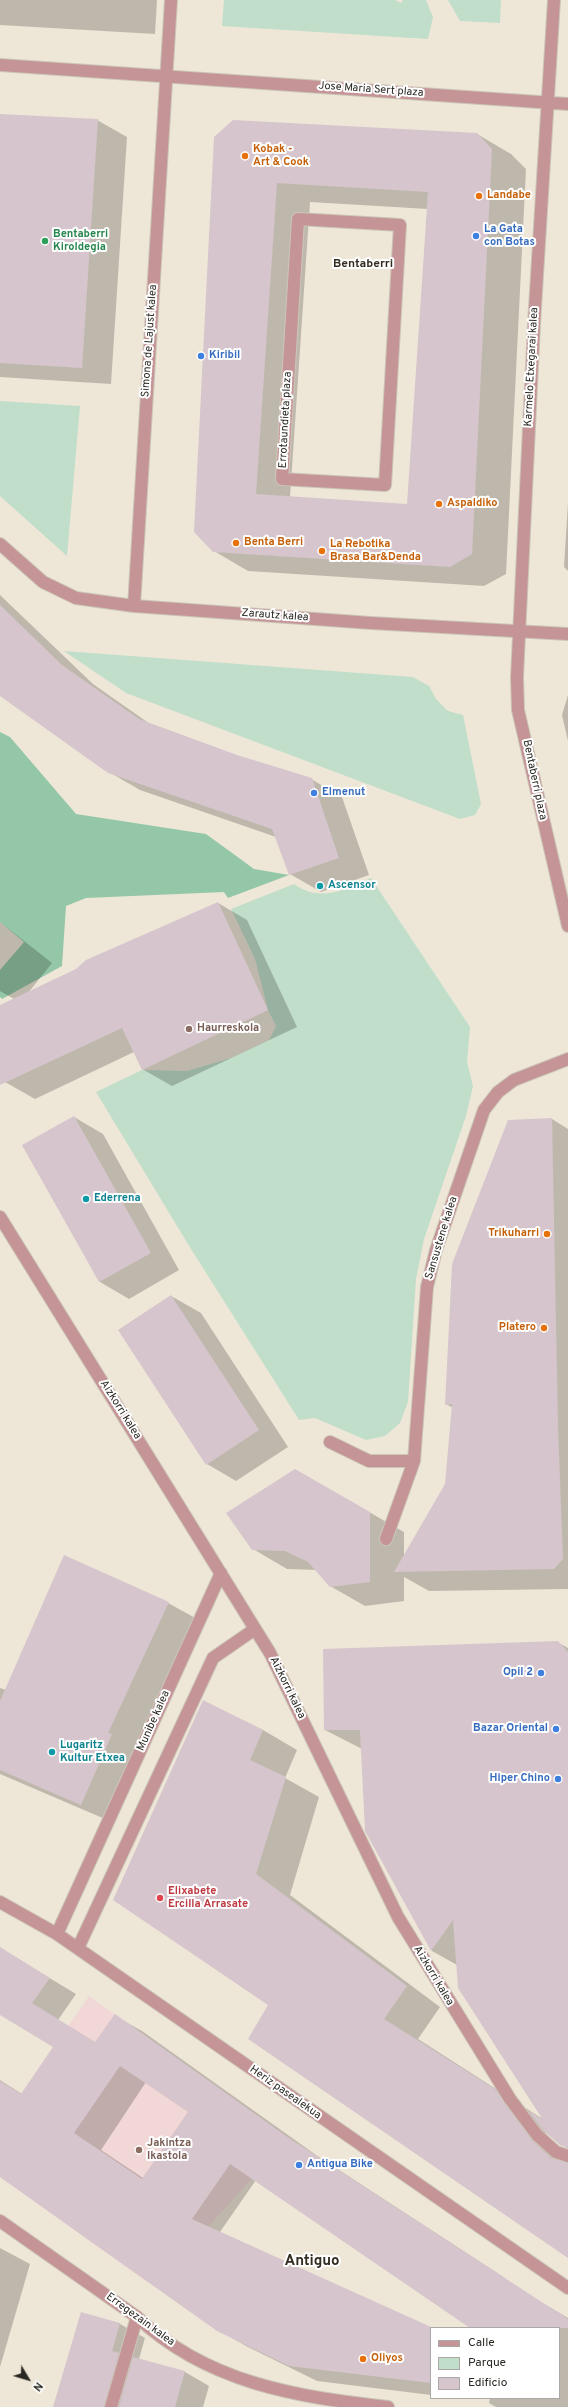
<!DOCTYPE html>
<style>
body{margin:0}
#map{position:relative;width:568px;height:2407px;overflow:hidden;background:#eee7d8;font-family:Overpass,sans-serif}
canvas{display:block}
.legend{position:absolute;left:430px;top:2327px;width:130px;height:72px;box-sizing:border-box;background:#fff;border:1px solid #aaa9a7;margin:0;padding:5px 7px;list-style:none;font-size:12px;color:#2a2822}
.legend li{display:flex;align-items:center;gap:8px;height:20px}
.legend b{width:20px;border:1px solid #aaa9a7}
.north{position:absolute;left:8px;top:2359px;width:40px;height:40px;-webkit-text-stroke:3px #fff;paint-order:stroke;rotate:128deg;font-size:11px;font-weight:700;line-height:16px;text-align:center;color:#2a2822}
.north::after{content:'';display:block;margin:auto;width:14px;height:18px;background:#2a2822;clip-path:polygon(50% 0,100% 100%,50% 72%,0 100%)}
</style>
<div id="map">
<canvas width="568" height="2407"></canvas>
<ul class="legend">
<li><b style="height:5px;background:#c59496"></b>Calle</li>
<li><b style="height:11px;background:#c0deca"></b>Parque</li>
<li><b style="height:11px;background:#d6c5cc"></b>Edificio</li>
</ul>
<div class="north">N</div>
</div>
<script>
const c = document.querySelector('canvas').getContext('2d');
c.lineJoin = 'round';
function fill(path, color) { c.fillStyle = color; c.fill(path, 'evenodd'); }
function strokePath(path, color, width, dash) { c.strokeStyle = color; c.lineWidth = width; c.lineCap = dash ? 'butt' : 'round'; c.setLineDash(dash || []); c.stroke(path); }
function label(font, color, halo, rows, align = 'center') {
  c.font = font + ' Overpass,sans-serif'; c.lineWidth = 4; c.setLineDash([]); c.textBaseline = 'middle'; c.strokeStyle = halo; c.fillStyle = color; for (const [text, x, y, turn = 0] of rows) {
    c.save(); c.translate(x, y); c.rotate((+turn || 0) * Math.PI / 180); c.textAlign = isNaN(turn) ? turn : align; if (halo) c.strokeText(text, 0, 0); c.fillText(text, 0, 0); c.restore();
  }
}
const education = new Path2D(`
 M89,1996L289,2138L209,2226L147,2282L0,2177V2124Z`);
const green = new Path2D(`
 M224,0H395L401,3L403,0H426L433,17L428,39L222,26Z
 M448,0H501L500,23L460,21Z
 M0,401L80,406L67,556L0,496Z
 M64,651L413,677L429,686L436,699L448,711L463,715L481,804L475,815L460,819L126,693Z
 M371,878L470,1027L467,1062L473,1086L466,1116L424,1239L416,1279L408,1402L400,1423L385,1436L366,1440L315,1418L299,1420L191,1249L96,1092L142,1070L187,1071L231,1058L269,1040L276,1026L268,1010L255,959L231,909L294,884C321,903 343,890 371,878Z`);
const forest = new Path2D(`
 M0,732L10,737L76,814L206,834L254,869L289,875L228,898L224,892L86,898L66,906L62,966L2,999L0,997V970L24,942L0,922Z`);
const shadow = new Path2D(`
 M0,0H157L155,34L0,25Z
 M0,115L97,120L127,137L111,384L0,377Z
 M477,134L511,154L526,169L506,574L484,586L248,571L214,551L215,137ZM310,202L428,209L408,505L290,497Z
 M568,502V571L564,567Z
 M0,595L93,684L150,724L237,756L311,779L342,797L369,875L321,892L290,874L276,837L140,790L109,772L0,689Z
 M568,695V741L562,715Z
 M218,903L247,920L297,1027L172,1086L142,1069L134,1052L35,1099L5,1082L0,1071V1007L14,999L0,991V922L52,963L28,993Z
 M74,1117L103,1134L179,1270L129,1299L100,1282L23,1146Z
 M552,1119L568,1129V1589L429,1591L404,1577V1601L365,1606L330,1586L316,1570L287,1569L253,1549L369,1512L404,1532V1557L446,1484L453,1408L446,1404Z
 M171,1296L201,1313L288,1447L236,1481L207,1464Z
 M168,1603L199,1620L112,1822L0,1774V1688L6,1690Z
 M557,1642L568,1648V2149L545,2132L568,2163V2256L269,2005L203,1701L263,1730L297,1750L285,1778L319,1797L290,1895L440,2007L418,2039L546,2121L457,1965L432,1951L366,1831L362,1749L325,1730Z
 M0,1948L76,1994L58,2020L96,2043L115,2016L142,2031L316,2155L505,2278L489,2328H474L256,2180L220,2232L431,2328V2395L317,2381L246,2346L218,2330L0,2176V2080L22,2094L55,2047L0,2013ZM146,2082L189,2111L143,2178L101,2150Z
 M0,2248L30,2264L0,2367Z
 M514,2286L568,2318V2407H496L489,2403L490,2398H559V2328H505Z
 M81,2313L120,2324L145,2338L139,2359L185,2372L209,2386L203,2407H54Z`);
const building = new Path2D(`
 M0,114L98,119L82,368L0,363Z
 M233,120L477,133L492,149L472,554L450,567L213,552L194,532L214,137ZM277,183L428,192L407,504L256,494Z
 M0,605L62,665L139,719L237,755L312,778L339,858L289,875L272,829L108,773L0,696Z
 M218,902L268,1010L142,1070L122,1028L0,1085V1005L76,969L86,960Z
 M74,1116L151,1253L99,1282L22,1145Z
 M552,1118L558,1428L563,1559L554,1569L394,1572L445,1484L452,1404L445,1405L452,1264L508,1120Z
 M171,1295L259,1430L206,1465L118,1330Z
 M295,1469L370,1512V1582L330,1587L308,1562L285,1551L252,1550L226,1513Z
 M64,1555L169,1602L108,1733L112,1734L81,1805L0,1770V1701Z
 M558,1641L568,1652V2148L560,2145L543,2130L528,2110L543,2120L458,1988L453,1920L431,1951L365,1831L360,1730H324L323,1649Z
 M203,1700L263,1730L250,1760L286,1777L256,1874L407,1986L384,2019L495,2089L532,2140L551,2158L568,2163V2258L248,2039L268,2005L113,1900Z
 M0,1947L50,1978L32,2003L95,2042L115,2014L289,2138L568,2319V2328H470L230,2164L192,2219L431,2327V2383L289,2366L217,2331L0,2177V2081L21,2094L53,2047L0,2015ZM120,2066L188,2112L142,2179L74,2133Z
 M81,2312L120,2323L112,2351L119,2353L104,2407H53Z
 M133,2357L185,2371L175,2407H119Z`);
const lane = new Path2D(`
 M111,2407L137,2317`);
const street = new Path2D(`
 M554,0L534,324L517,677L518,710L568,926
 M0,65L568,104
 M298,219L400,225L385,485L282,479Z
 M0,544L43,582L76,598L134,606L371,623L568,634
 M134,606L171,0
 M0,1217L270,1653L398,1917L510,2099L537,2135L556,2152L568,2156
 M330,1442L369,1461H414
 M386,1539L414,1461L427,1287L436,1250L484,1110L498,1092L514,1080L568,1059
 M0,1902L57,1934L568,2288
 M57,1934L221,1573
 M78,1948L213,1658L255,1629
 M0,2221L137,2317C207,2383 297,2397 388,2407`);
const markers = [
 [245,156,4,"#e8710a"],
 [479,196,4,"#e8710a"],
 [476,236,4,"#3f7fe0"],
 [45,241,4,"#2e9e5b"],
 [201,356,4,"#3f7fe0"],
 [439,504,4,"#e8710a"],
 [236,543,4,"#e8710a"],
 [322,551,4,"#e8710a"],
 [314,793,4,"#3f7fe0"],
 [320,886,4,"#0f9aa8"],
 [189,1029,4,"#8d6e63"],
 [86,1199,4,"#0f9aa8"],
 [547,1234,4,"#e8710a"],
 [544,1328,4,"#e8710a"],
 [541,1673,4,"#3f7fe0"],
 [556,1729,4,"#3f7fe0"],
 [52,1752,4,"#0f9aa8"],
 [558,1779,4,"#3f7fe0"],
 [160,1898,4,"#e0444e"],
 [139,2150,4,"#8d6e63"],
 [299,2165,4,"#3f7fe0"],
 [363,2359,4,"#e8710a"]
];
const streetNames = [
 ["Jose Maria Sert plaza",371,90,4],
 ["Simona de Lajust kalea",150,341,-86],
 ["Karmelo Etxegarai kalea",532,367,-87],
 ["Errotaundieta plaza",286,420,-87],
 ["Zarautz kalea",275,616,4],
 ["Bentaberri plaza",534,780,78],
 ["Sansustene kalea",442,1238,-73],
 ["Aizkorri kalea",120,1410,58],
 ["Aizkorri kalea",287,1688,64],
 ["Munibe kalea",154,1721,-66],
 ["Aizkorri kalea",433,1976,59],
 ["Heriz pasealekua",285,2093,35],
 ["Erregezain kalea",140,2320,36]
];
const foodNames = [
 ["Kobak -",253,150],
 ["Art & Cook",253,163],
 ["Landabe",487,196],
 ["Aspaldiko",447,504],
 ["Benta Berri",244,543],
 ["La Rebotika",330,545],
 ["Brasa Bar&Denda",330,558],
 ["Trikuharri",539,1234,"right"],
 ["Platero",536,1328,"right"],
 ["Oliyos",371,2359]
];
const shopNames = [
 ["La Gata",484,230],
 ["con Botas",484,243],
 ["Kiribil",209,356],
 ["Elmenut",322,793],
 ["Opil 2",533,1673,"right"],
 ["Bazar Oriental",548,1729,"right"],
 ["Hiper Chino",550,1779,"right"],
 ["Antigua Bike",307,2165]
];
const leisureNames = [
 ["Bentaberri",53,235],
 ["Kiroldegia",53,248]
];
const cultureNames = [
 ["Ascensor",328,886],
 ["Ederrena",94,1199],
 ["Lugaritz",60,1746],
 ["Kultur Etxea",60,1759]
];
const educationNames = [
 ["Haurreskola",197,1029],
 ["Jakintza",147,2144],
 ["Ikastola",147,2157]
];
const healthNames = [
 ["Elixabete",168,1892],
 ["Ercilla Arrasate",168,1905]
];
const neighbourhoodNames = [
 ["Bentaberri",363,265]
];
const districtNames = [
 ["Antiguo",312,2262]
];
fill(education, '#f1d7d6');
fill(green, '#c0deca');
fill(forest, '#94c7a7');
fill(shadow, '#0003');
fill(building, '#d6c5cc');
strokePath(lane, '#cbc5b7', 14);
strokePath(street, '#cbc5b7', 14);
strokePath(lane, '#c59496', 12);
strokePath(street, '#c59496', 12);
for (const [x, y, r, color] of markers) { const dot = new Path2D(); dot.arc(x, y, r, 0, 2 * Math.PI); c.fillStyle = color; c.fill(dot); strokePath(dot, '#fff', 1.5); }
label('11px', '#2a2822', '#fff', streetNames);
label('bold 11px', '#c56008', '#fff', foodNames, 'left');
label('bold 11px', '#366cbe', '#fff', shopNames, 'left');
label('bold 11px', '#27864d', '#fff', leisureNames, 'left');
label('bold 11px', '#0d838f', '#fff', cultureNames, 'left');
label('bold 11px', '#785e54', '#fff', educationNames, 'left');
label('bold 11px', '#be3a42', '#fff', healthNames, 'left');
label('bold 12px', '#332d21', '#fff', neighbourhoodNames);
label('bold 15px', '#332d21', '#fff', districtNames);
</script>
